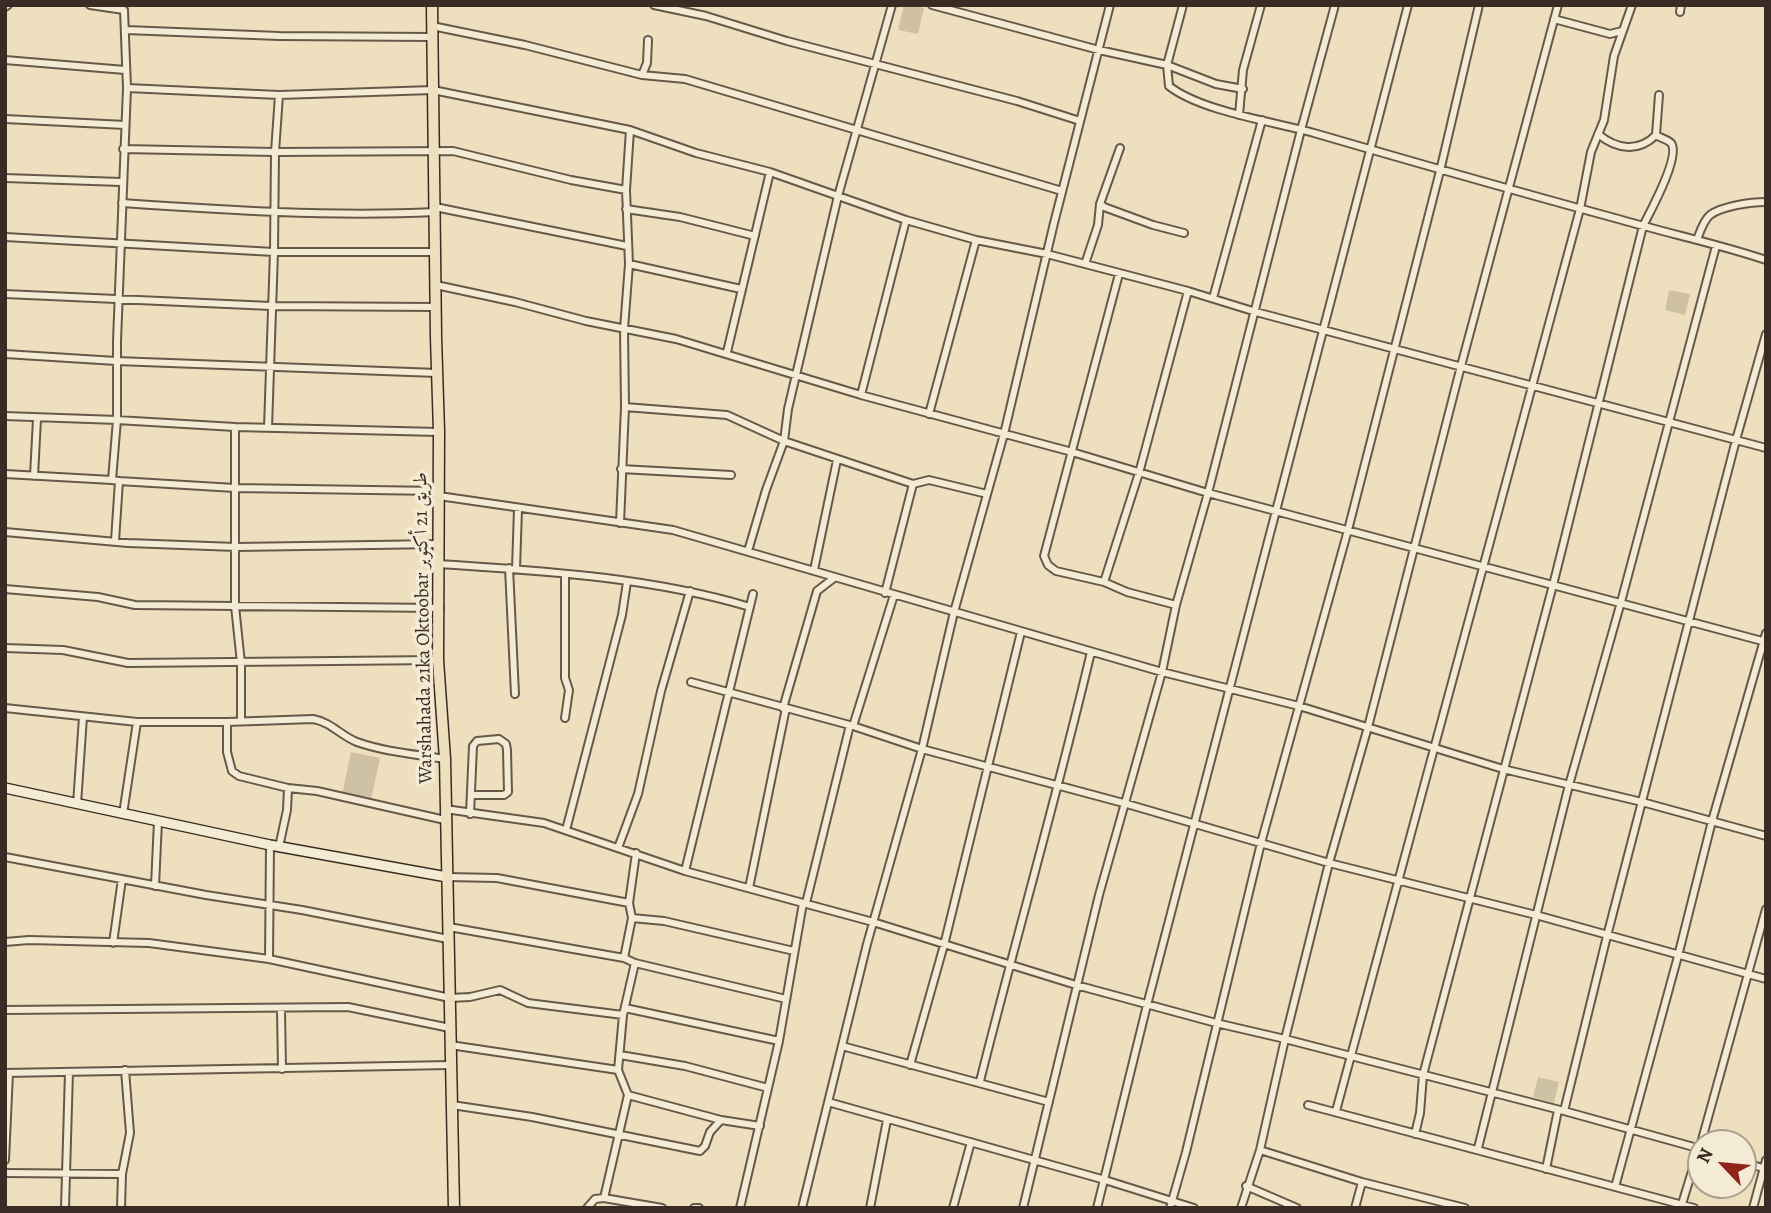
<!DOCTYPE html>
<meta charset="utf-8">
<style>
body{margin:0}
#map{position:relative;width:1771px;height:1213px;overflow:hidden;background:#eee0be;font-family:Alegreya,serif}
canvas{display:block}
.frame{position:absolute;inset:0;border:7px solid #3a2c24;pointer-events:none}
.north{position:absolute;left:1687px;top:1129px;width:70px;height:70px;box-sizing:border-box;background:#f4ebd5;border:2px solid #aa9f8e;border-radius:50%;rotate:296deg;font-size:19px;font-weight:700;line-height:28px;text-align:center;color:#3a2c24}
.north::after{content:'';display:block;margin:auto;width:24px;height:32px;background:#8f2418;clip-path:polygon(50% 0,100% 100%,50% 72%,0 100%)}
</style>
<div id="map">
<canvas width="1771" height="1213"></canvas>
<div class="frame"></div>
<div class="north">N</div>
</div>
<script>
const c = document.querySelector('canvas').getContext('2d');
c.lineJoin = 'round';
function fill(path, color) { c.fillStyle = color; c.fill(path, 'evenodd'); }
function strokePath(path, color, width, dash) { c.strokeStyle = color; c.lineWidth = width; c.lineCap = dash ? 'butt' : 'round'; c.setLineDash(dash || []); c.stroke(path); }
function label(font, color, halo, rows, align = 'center') {
  c.font = font + ' Alegreya,Amiri,serif'; c.lineWidth = 7; c.setLineDash([]); c.textBaseline = 'middle'; c.strokeStyle = halo; c.fillStyle = color; for (const [text, x, y, turn = 0] of rows) {
    c.save(); c.translate(x, y); c.rotate((+turn || 0) * Math.PI / 180); c.textAlign = isNaN(turn) ? turn : align; if (halo) c.strokeText(text, 0, 0); c.fillText(text, 0, 0); c.restore();
  }
}
const green = new Path2D(`
 M904,5L924,8L918,34L898,30Z
 M1669,290L1690,294L1685,315L1665,310Z
 M351,752L380,758L371,800L342,795Z
 M1538,1077L1559,1082L1554,1103L1533,1097Z`);
const street = new Path2D(`
 M90,5L124,10L127,88L117,341V420L112,480L119,481L115,541
 M654,5L706,16L787,41L1017,101L1080,121
 M932,5L1099,50L1167,65L1216,84L1243,89
 M1183,5L1167,65L1169,86C1200,111 1275,122 1314,133C1417,163 1519,192 1622,220C1670,234 1719,244 1766,260
 M5,7L8,5
 M1680,12L1681,5
 M1554,19L1610,34L1622,31
 M432,26L525,45L642,75L685,79L1062,191
 M126,30L279,36L432,37
 M5,60L125,70
 M642,75L647,63L648,40
 M127,88L279,95L433,90L630,130L696,153L770,172L906,220L976,240L1047,254L1188,291L1256,312L1766,448
 M1239,115L1243,70L1261,5
 M5,119L125,125
 M1598,134C1616,149 1638,153 1656,135L1659,95
 M123,149L275,152L453,151L571,180L626,190
 M5,178L121,182
 M122,203C226,210 330,217 435,212
 M1100,204L1104,207L1153,225L1184,233
 M435,207L627,246
 M626,209L680,217L755,236
 M5,237L274,252H436
 M1697,240C1700,232 1703,221 1710,215C1722,206 1751,202 1766,202
 M629,264L741,289
 M1085,264L1098,225L1100,204L1120,148
 M1119,274L1044,556L1048,565L1056,571L1104,582L1127,592L1176,605
 M436,285L515,302L586,321L676,339L861,395L1072,452L1208,493L1766,642
 M5,294L271,306L436,307
 M1213,298L1262,120
 M727,352L770,172
 M5,354L116,361L437,373
 M861,395L906,220
 M625,407L727,415L784,441L913,484L929,480L987,494
 M929,414L976,240
 M5,416L117,420L235,427L439,432
 M235,427V606L241,663V721
 M268,428L274,252L275,152L279,95
 M621,469L731,475
 M5,474L112,480
 M34,476L37,419
 M119,481L235,488L438,491
 M439,496L673,530L1162,672L1299,706L1503,769L1642,802L1766,836
 M620,523L625,407L624,329L629,264L626,190L630,130
 M5,532L128,543L236,547L440,544
 M748,551L766,490L784,441L788,409L838,196L892,5
 M440,564C543,571 650,577 750,607
 M509,568L515,694
 M516,569L518,509
 M814,570L837,460
 M1104,582L1139,473L1188,291
 M5,589L98,597L135,605L440,608
 M885,593L913,484
 M5,648L63,650L128,663L438,660
 M691,682L853,726L922,749L1127,804L1329,863L1536,915L1766,979
 M5,708L137,722H227L313,719C331,722 341,736 357,742C385,752 415,754 445,759
 M783,708L817,591L834,578
 M565,718L569,690L565,678V574
 M227,722V752L232,771L239,776L288,788L317,791L445,820
 M853,726L894,595
 M77,804L83,717
 M445,809L544,823L685,871L873,922L1076,985L1216,1023L1285,1039L1564,1111L1701,1149
 M123,814L137,722
 M470,814L473,746L477,741L499,739L506,744L507,750L508,792L504,795H473
 M566,830L622,615L627,582
 M279,847L287,810L288,788
 M618,848L638,794L661,691L690,591
 M5,857L206,895L302,910L448,939
 M685,871L753,594
 M447,877L497,878L629,903
 M155,886L158,821
 M749,888L786,708
 M806,903L850,725
 M632,918L664,921L794,951
 M449,927L624,958L635,963L786,999
 M5,942L29,940L149,943L269,959L450,998L470,997L500,990L528,1003L623,1015
 M113,943L122,879
 M624,958L632,918L629,903L636,853
 M269,959L270,845
 M625,1008L779,1041
 M5,1010L348,1007L450,1028
 M281,1010L282,1069
 M450,1045L618,1070L623,1015L635,963
 M842,1046L1049,1102
 M620,1055L685,1066L768,1088
 M910,1065L944,945L1021,632
 M5,1073L451,1065
 M980,1081C1016,938 1057,796 1091,652
 M628,1095L721,1120
 M828,1102L1105,1180L1194,1208
 M452,1105L532,1117L700,1151L705,1146L710,1132L721,1120L760,1126
 M1308,1105L1694,1208
 M1336,1111L1580,209L1591,152L1604,120L1614,56L1632,5
 M1564,1111L1607,936L1736,440L1766,334
 M1415,1134L1420,1113L1423,1075L1553,585L1643,226C1650,212 1681,156 1671,143C1667,139 1660,138 1656,135
 M1701,1143L1766,909
 M1478,1148L1569,785L1621,602L1716,246
 M1260,1150L1362,1182L1465,1208
 M5,1160L9,1073
 M1743,1162L1766,1169
 M1546,1169L1558,1110
 M5,1173L122,1174
 M1246,1186L1297,1208
 M1615,1187L1678,956L1712,821L1766,633
 M604,1198L662,1208
 M1682,1204L1700,1145
 M65,1208L69,1072
 M121,1208L122,1174L130,1133L125,1070
 M587,1208L595,1199L604,1198L628,1095L618,1070
 M694,1208H699
 M740,1208L779,1041L803,903
 M802,1208L867,944L922,749L954,612L1004,434L1054,223L1110,5
 M870,1208L887,1120
 M953,1208L971,1142
 M1023,1208L1099,895L1162,672L1176,605L1208,493L1301,130L1335,5
 M1097,1208L1147,1005L1408,5
 M1170,1208L1186,1152L1261,843L1348,530L1440,171L1479,5
 M1241,1208L1260,1150L1285,1039L1329,863L1368,727L1461,366L1558,5
 M1355,1208L1362,1182
 M1753,1208L1766,1160`);
const secondary = new Path2D(`
 M5,788L270,845L447,877`);
const primary = new Path2D(`
 M432,5L436,337L439,432L438,660L445,759L454,1208`);
const streetNames = [
 ["Warshahada 21ka Oktoobar طريق 21 أكتوبر",424,628,-91]
];
fill(green, '#cfc1a4');
strokePath(street, '#67594a', 10);
strokePath(secondary, '#3a2c24', 12);
strokePath(primary, '#3a2c24', 13);
strokePath(street, '#f4ebd5', 6);
strokePath(secondary, '#f4ebd5', 9);
strokePath(primary, '#eee0be', 10);
label('19px', '#3a2c24', '#f4ebd5', streetNames);
</script>
